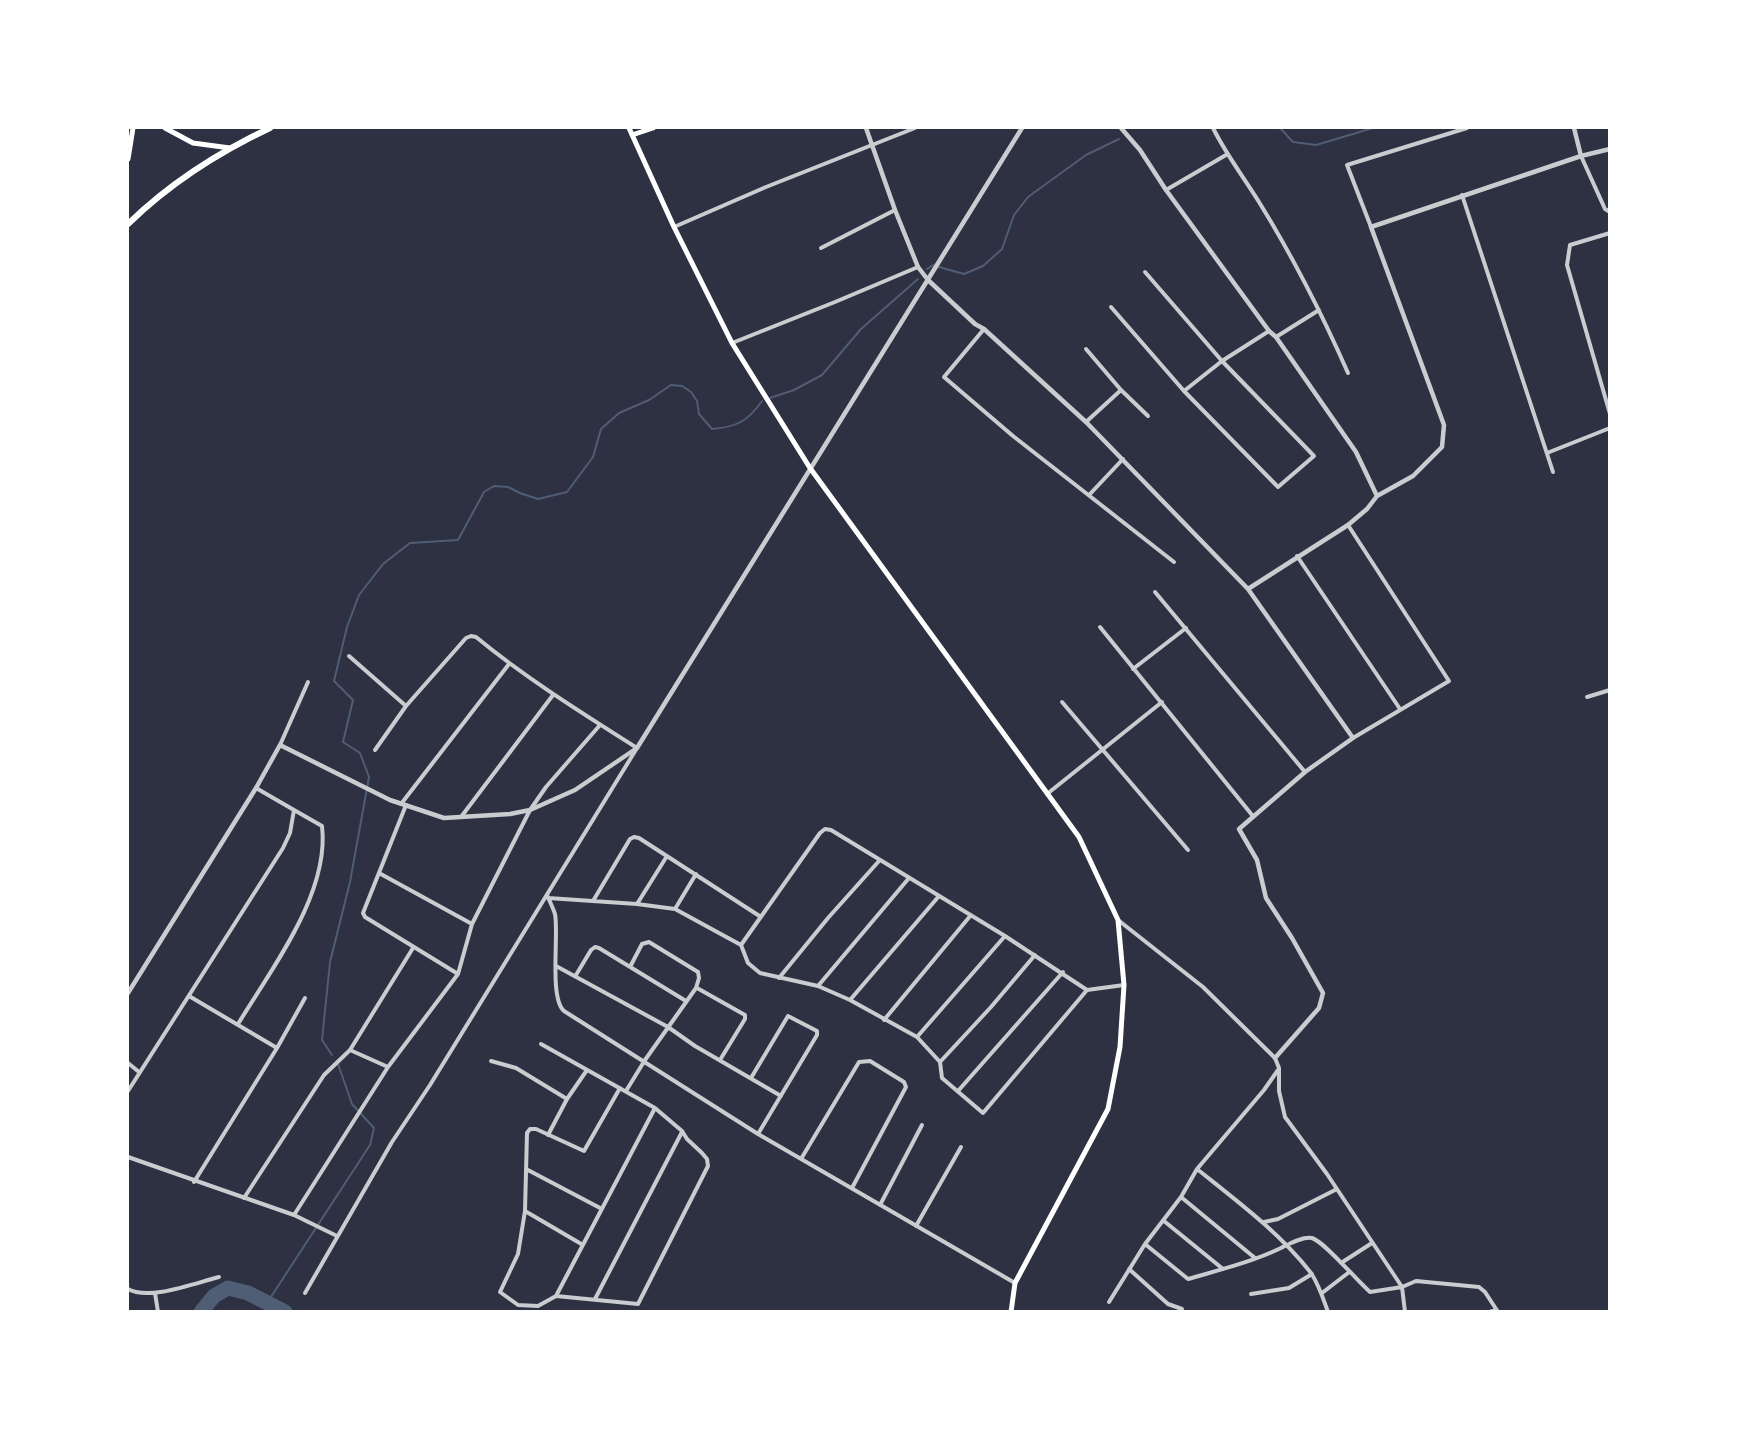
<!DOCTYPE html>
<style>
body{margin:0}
#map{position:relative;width:1737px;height:1439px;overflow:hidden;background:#2d3142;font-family:"Crimson Pro",serif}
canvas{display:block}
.frame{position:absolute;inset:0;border:129px solid #fff;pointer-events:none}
</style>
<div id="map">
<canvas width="1737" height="1439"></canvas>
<div class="frame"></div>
</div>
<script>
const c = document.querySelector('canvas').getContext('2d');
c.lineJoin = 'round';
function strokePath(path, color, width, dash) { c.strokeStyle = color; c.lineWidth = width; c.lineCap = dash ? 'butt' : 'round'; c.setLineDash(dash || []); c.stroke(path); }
const stream = new Path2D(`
 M1280,128L1293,142L1316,145L1373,128
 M939,267L964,274L983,266L1002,249L1014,215L1028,197L1086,155L1119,139
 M927,269L933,265
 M770,398L794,390L822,375L861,329L918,279
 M332,1055L322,1040L330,962L350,882L369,777L360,753L343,742L353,700L334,681L347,627L359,595L383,564L410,543L458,540L484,492L494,486L508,487L520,493L538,499L567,492L593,457L601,429L619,413L649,400L671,385L682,386L691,392L697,401L699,414L712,429C737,427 748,421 762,401
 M267,1303L370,1145L374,1128L352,1104L338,1064`);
const river = new Path2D(`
 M201,1312L214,1296L228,1288L248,1293L285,1312`);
const minor = new Path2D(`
 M1213,128C1227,156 1243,176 1259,202C1293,257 1322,314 1348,373
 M1581,156L1605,209L1610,212
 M1166,190L1226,155
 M1462,195L1553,472
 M674,227L766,187L915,128
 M1371,227L1347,165L1467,128
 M1610,233L1570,245L1567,265L1610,414
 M821,248L895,210
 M1111,307L1184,391L1278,487L1314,456L1222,361L1145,272
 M984,329L944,377L1013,436L1174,562
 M1276,337L1319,310
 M732,343L835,302L918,267
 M1086,349L1121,390L1148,416
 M1184,391L1222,361L1269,331
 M1086,422L1121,390
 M1547,453L1610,428
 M1090,494L1123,459
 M1348,525L1449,681L1353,738
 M1297,556L1400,709
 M1155,592L1305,772
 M1100,627L1252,815
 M349,656L406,706
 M1133,669L1186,628
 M1587,697L1610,690
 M1062,702L1188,850
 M280,745L308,682
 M1047,794L1162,702
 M401,804L509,664
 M406,805L363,913L365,917L458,974
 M461,817L553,695
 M379,873L472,924
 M548,897C550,902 553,908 555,914C559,934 549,998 564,1011L758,1134L1015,1283
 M548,898L637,904L675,909L741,945L748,963L760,973L818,986L850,1000L917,1037L940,1062L942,1078L983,1113L1087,990L1124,985
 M593,901L630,839L634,837L639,838L761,917
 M637,904L667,856
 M675,909L696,874
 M1118,920L1203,987L1275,1058L1279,1068V1091L1285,1117L1327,1174L1402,1287L1405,1312
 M741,945L820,833L825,829L831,830L1005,936L1087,990
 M556,966L668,1027L695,1046L781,1096
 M576,975L591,950L595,947L599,948L686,1001
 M779,978L828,918L879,861
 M818,986L909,878
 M697,988L745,1015V1019L720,1060
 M189,996L277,1048
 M850,1000L939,896
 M884,1020L971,915
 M238,1024C272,968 330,893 322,826L294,810
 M917,1037L1005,936
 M541,1044L655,1108L682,1131L687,1139L702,1153L707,1159L708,1166L638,1304L556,1296L538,1306L518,1305L500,1292L518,1254L525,1211L527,1133L530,1129H536L584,1151L620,1088
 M350,1050L388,1067
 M491,1061L516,1068L567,1099
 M940,1062L991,1007L1035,955
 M128,1063L139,1072
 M751,1078L788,1016L817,1031V1035L758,1134
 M128,1091L283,848L290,833L294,810L256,788
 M626,1091L645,1060L696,988L699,978L698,972L649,942L642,944L630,967
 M958,1091L1063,972
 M548,1135L567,1099L587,1070
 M128,1157L294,1215L337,1236
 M801,1159L859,1062L870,1061L904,1082L906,1087L852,1188
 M526,1169L602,1209
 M1197,1169C1237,1201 1279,1232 1311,1273C1319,1285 1323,1298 1328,1312
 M194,1182L277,1048L305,998
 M1181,1197L1255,1258
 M244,1198L324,1075L350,1050L413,948
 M880,1205L922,1125
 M525,1211L583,1245
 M294,1215L388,1067L458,974L472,924L530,810L546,787L600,725
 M1164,1221L1223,1269
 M1264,1222L1278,1219L1337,1189
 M916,1226L961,1147
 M1145,1244L1188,1279C1219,1270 1252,1262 1281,1248C1289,1244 1303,1236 1312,1238C1326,1243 1356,1280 1370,1292L1402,1287L1416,1281L1479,1287L1485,1292L1498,1312
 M1341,1263L1372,1243
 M1129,1269L1168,1304L1182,1309L1181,1312
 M128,1289C149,1301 195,1283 219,1277
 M155,1293L158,1312
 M305,1293L392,1142L430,1085L637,748C582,713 527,679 476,637L471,636L466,638L406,706L375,750
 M1322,1293L1348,1273
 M1251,1294L1289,1288L1312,1274
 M556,1296L655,1108
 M595,1299L682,1132
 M1109,1302L1145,1244L1181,1197L1197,1169L1264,1090L1278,1070
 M1489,1312L1497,1310`);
const tertiary = new Path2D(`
 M866,128L895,210L918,267L928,280L975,324L984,329L1086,422L1248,589L1353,738L1305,772L1239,829L1257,860L1266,898L1292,938L1323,993L1319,1008L1275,1058
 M1121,128L1140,150L1166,190L1269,331L1276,337L1356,452L1377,496L1367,509L1348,525L1248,589
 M1574,128L1581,156
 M1377,496L1413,476L1442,447L1444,425L1371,227L1581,156L1610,149
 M128,993L256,788L280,745L390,800L444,818L510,814L530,810L575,790L637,748L1022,128`);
const secondary = new Path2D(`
 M165,128L193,143L230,148
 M629,128L674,227L732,343L810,468L1079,837L1118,920L1124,985L1120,1047L1108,1109L1015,1283L1011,1312
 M632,135L653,128
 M128,159L133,128`);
const primary = new Path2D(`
 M128,224C168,185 219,152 270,128`);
strokePath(stream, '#4f5d75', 2);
strokePath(river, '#4f5d75', 15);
strokePath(minor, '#caccd0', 4);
strokePath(tertiary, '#caccd0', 4.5);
strokePath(secondary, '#fff', 5);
strokePath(primary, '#fff', 6);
</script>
